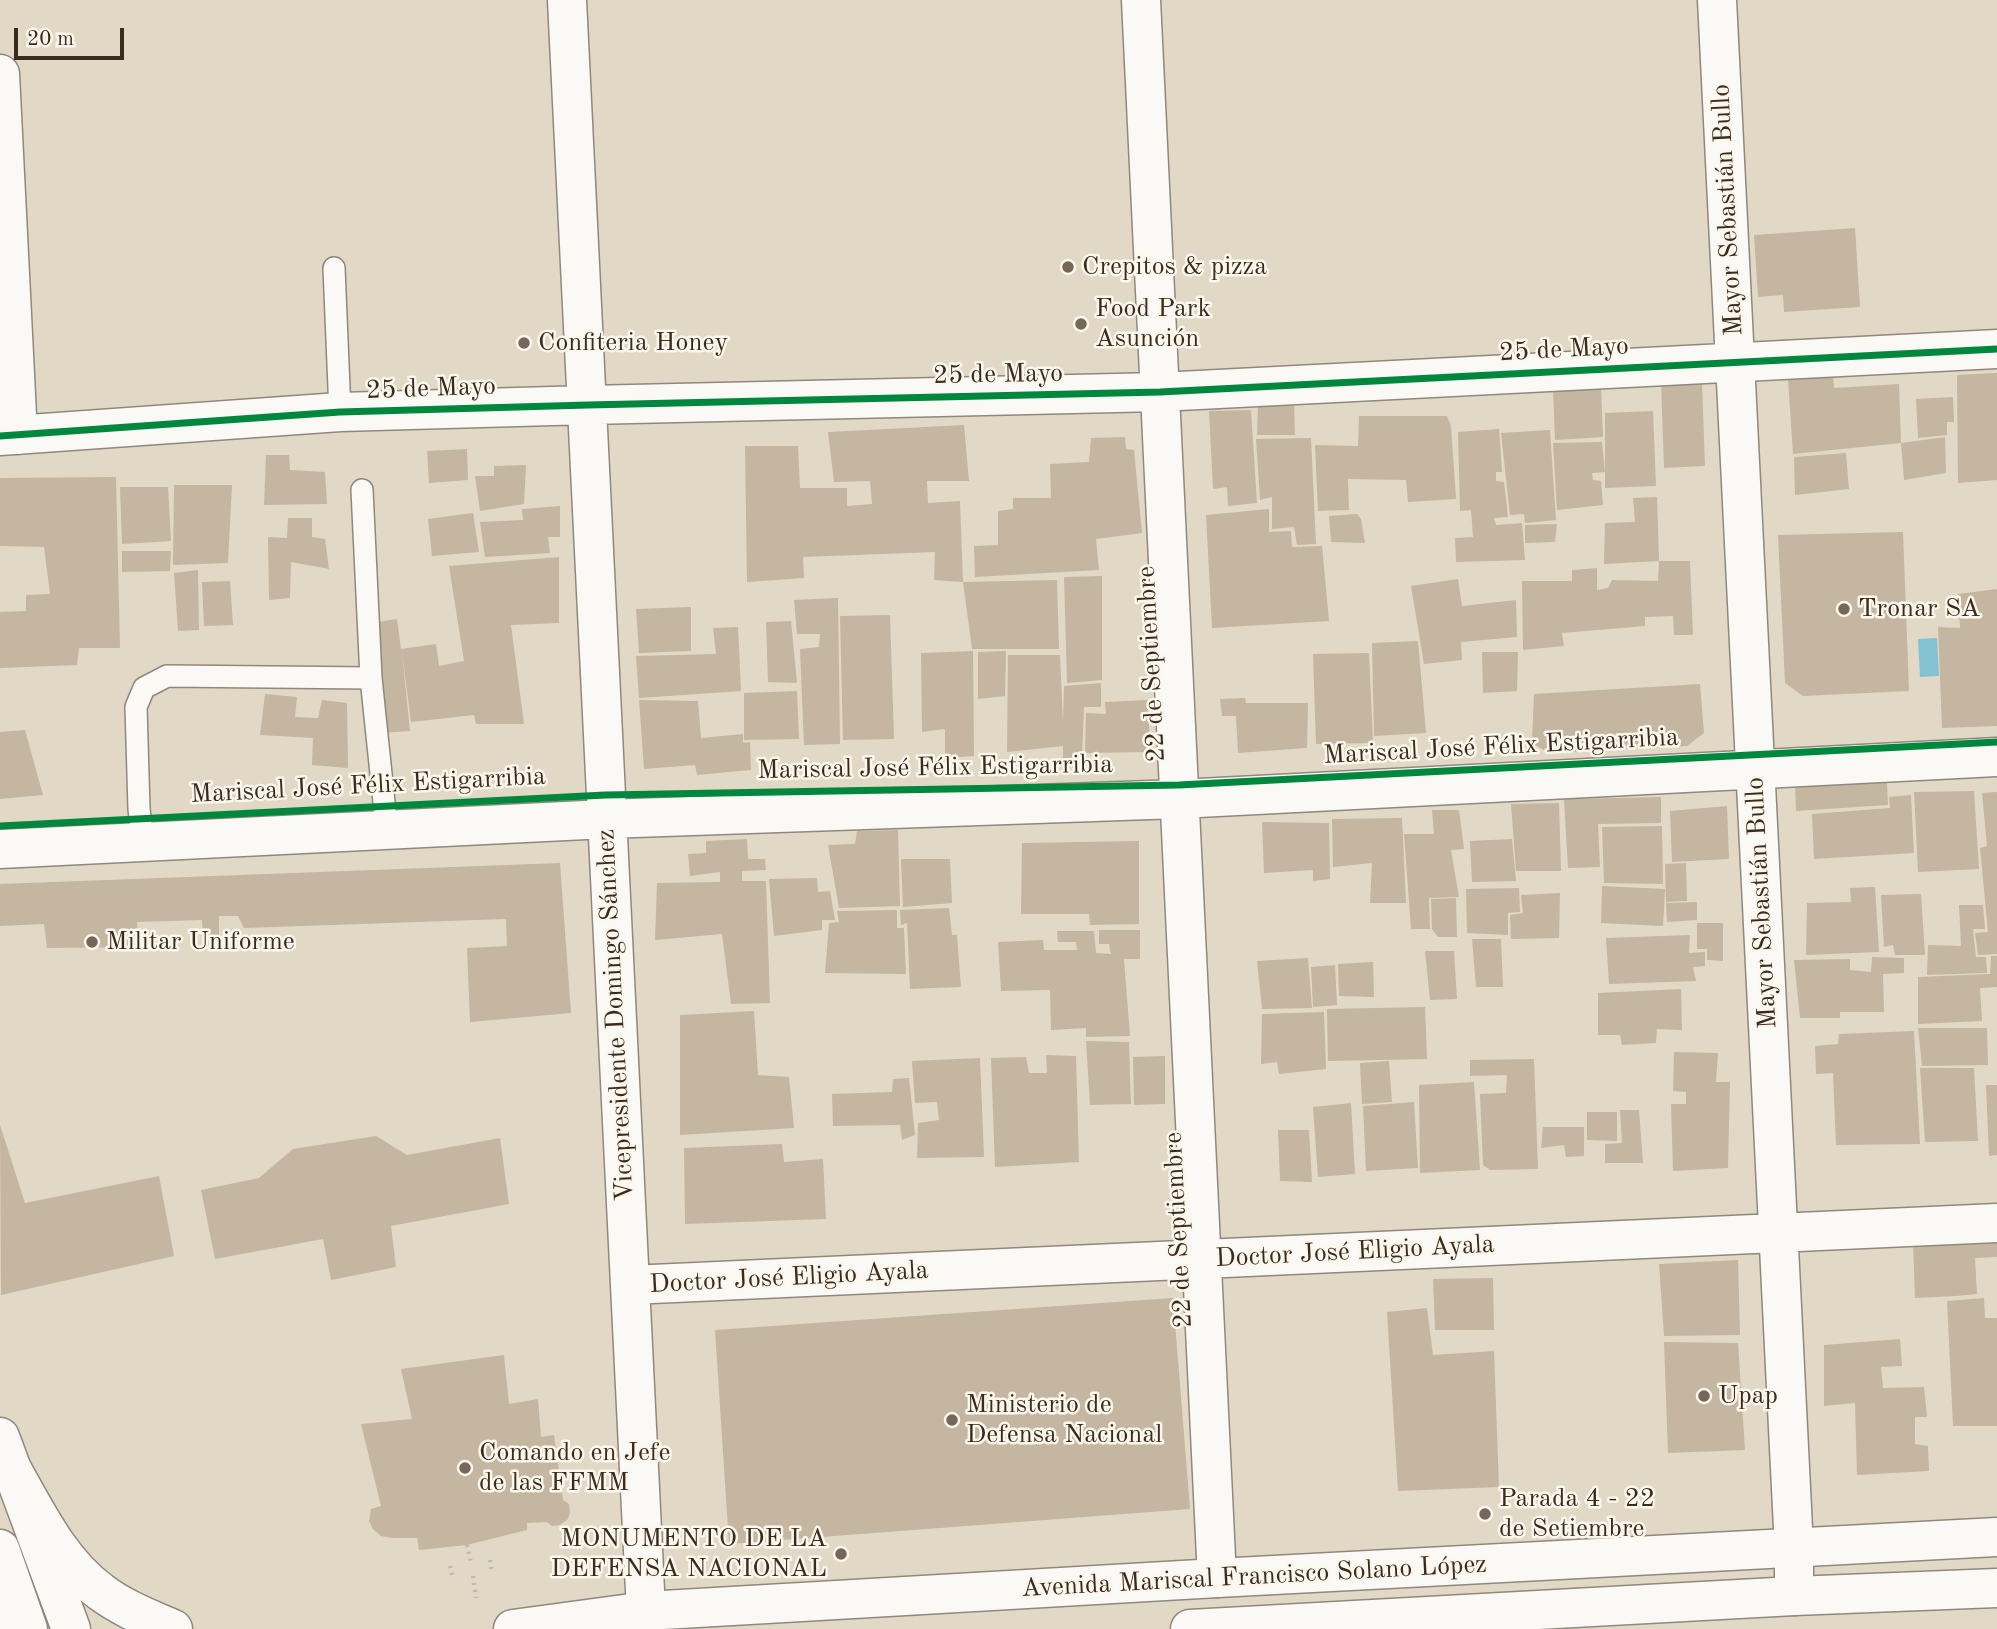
<!DOCTYPE html>
<meta charset="utf-8">
<style>
body{margin:0}
#map{position:relative;width:1997px;height:1629px;overflow:hidden;background:#e1d9c6;font-family:"Old Standard TT",serif}
canvas{display:block}
.scale{position:absolute;left:14px;top:28px;width:110px;height:32px;box-sizing:border-box;border:4px solid #3b2a1e;border-top:0;padding-left:9px;font-size:21px;line-height:24px;white-space:nowrap;color:#3b2a1e;-webkit-text-stroke:5px #fbf7ec;paint-order:stroke}
</style>
<div id="map">
<canvas width="1997" height="1629"></canvas>
<div class="scale">20 m</div>
</div>
<script>
const c = document.querySelector('canvas').getContext('2d');
c.lineJoin = 'round';
function fill(path, color) { c.fillStyle = color; c.fill(path, 'evenodd'); }
function strokePath(path, color, width, dash) { c.strokeStyle = color; c.lineWidth = width; c.lineCap = dash ? 'butt' : 'round'; c.setLineDash(dash || []); c.stroke(path); }
function label(font, color, halo, rows, align = 'center') {
  c.font = font + ' "Old Standard TT",serif'; c.lineWidth = 5; c.setLineDash([]); c.textBaseline = 'middle'; c.strokeStyle = halo; c.fillStyle = color; for (const [text, x, y, turn = 0] of rows) {
    c.save(); c.translate(x, y); c.rotate((+turn || 0) * Math.PI / 180); c.textAlign = isNaN(turn) ? turn : align; if (halo) c.strokeText(text, 0, 0); c.fillText(text, 0, 0); c.restore();
  }
}
const water = new Path2D(`
 M1937,638L1939,676L1920,677L1918,639Z`);
const building = new Path2D(`
 M1855,228L1860,307L1784,312L1783,295L1758,297L1754,235Z
 M1997,373V480L1958,483L1957,375Z
 M1833,376L1834,388L1899,384L1901,443L1793,454L1788,379Z
 M1661,383H1702L1705,466L1664,468Z
 M1601,387L1603,437L1555,440L1553,388Z
 M1953,397L1954,422H1947V435L1918,438L1916,399Z
 M1294,404L1295,435H1257L1258,406Z
 M1251,410L1257,503L1228,506L1227,487L1213,489L1209,411Z
 M1653,411L1656,486L1605,488V472L1592,473L1593,480L1601,481L1603,505L1557,510L1553,443L1602,442L1605,472V413Z
 M1359,416H1447L1451,426L1456,499L1408,502L1406,480L1348,479L1349,510L1318,511L1315,445L1358,446Z
 M964,425L969,481H927L928,503L960,501L963,582L934,580L935,552L803,557L804,578L747,582L745,446H798L800,488H847V506L872,504L870,481L834,482L828,432Z
 M1499,429L1502,472H1496V481L1504,482L1508,517L1494,518L1496,525L1522,523L1525,560L1456,562L1455,538L1473,537L1471,510L1460,511L1458,432Z
 M1550,430L1556,520L1525,523L1524,514L1510,515L1501,433Z
 M1125,437L1126,449L1134,450L1142,533L1096,539L1099,570L975,577L974,546L998,545V511L1013,509V498H1051L1050,464L1089,462L1091,438Z
 M1945,437L1946,473L1904,480L1901,443Z
 M1311,438L1316,544L1297,545L1294,527L1272,529V497L1260,500L1256,439Z
 M467,449L468,480L429,483L427,451Z
 M1846,453L1849,489L1795,495L1794,457Z
 M266,455H289L290,470L325,472L327,504L264,505Z
 M526,465L524,504L480,511L475,476H494V466Z
 M116,477L120,648H79L77,665L0,668V612L26,611V595L50,594L44,547L0,546V478Z
 M174,485H232L228,563L173,565Z
 M120,487H168L171,541L122,544Z
 M1657,497L1659,561H1690L1693,635H1674L1673,616L1645,617V626L1562,633L1564,646L1523,650L1522,581H1572V570L1597,568V590L1608,588L1612,580L1658,581L1659,561L1604,564L1605,523L1635,522L1633,498Z
 M560,506V537H548L550,553L485,557L480,522L523,520L522,509Z
 M1269,509V532L1291,531L1292,547L1322,546L1329,621L1212,628L1206,515Z
 M473,513L479,552L432,556L428,519Z
 M1357,514L1361,519L1365,543L1331,542L1329,516Z
 M288,518H312V537L325,539L329,569L291,562L290,598L269,600L268,537L287,538Z
 M1557,524L1555,542L1525,543V525Z
 M1903,532L1909,691L1803,696L1785,683L1778,535Z
 M122,551H171L170,571L122,572Z
 M559,557V623L511,625L524,724H476L474,715L411,722L402,652L410,731L381,733L371,623L397,619L401,649L436,644L439,666L464,661L449,566Z
 M198,570L199,630L178,631L174,573Z
 M1102,576V680L1067,683L1064,577Z
 M1458,579L1462,606L1516,600L1517,637L1461,642L1462,660L1424,664L1411,586Z
 M1057,580L1059,649H972L963,582Z
 M230,581L233,625L204,626L202,582Z
 M1997,589V726L1942,728L1938,627L1960,628L1958,594Z
 M838,598L840,744L804,745L800,649L819,647L820,634H797L794,600Z
 M691,607V651L639,653L636,609Z
 M890,615L894,739L843,740L840,616Z
 M791,621L797,683L768,682L766,622Z
 M738,627L741,691L639,698L636,656L716,654L713,628Z
 M1418,641L1426,733L1374,736L1372,643Z
 M973,651L974,756L945,758V729L922,732L921,653Z
 M1006,651L1005,696L978,699V652Z
 M1482,652H1518L1517,691L1483,693Z
 M1369,653L1373,743L1316,744L1313,654Z
 M1008,655H1060L1063,723L1064,686L1101,683V707H1084L1082,757L1063,759V746L1007,752Z
 M1700,684L1704,733L1687,746L1549,753L1532,743L1534,694Z
 M797,691L799,739L744,740V693Z
 M265,694L297,697L295,717L318,718L322,700L347,703L348,768L312,765L313,738L260,735Z
 M1245,698L1246,703H1308L1307,748L1238,753L1236,716H1222L1220,699Z
 M639,700L698,701L701,738L743,734V743L750,742L751,770L697,775L695,765L644,769Z
 M1148,700L1150,752L1085,753L1086,713L1106,714L1105,702Z
 M25,730L43,795L0,799V732Z
 M1887,783L1888,805L1796,811L1795,786Z
 M1974,791L1979,869L1918,872L1914,792Z
 M1997,792V954L1978,955L1975,933L1988,932L1980,848L1987,846L1982,793Z
 M1911,795L1914,853L1814,859L1812,814L1890,808L1889,797Z
 M1661,797V823L1598,824L1600,867L1568,868L1564,799Z
 M1559,803L1561,871H1516L1511,804Z
 M1727,806L1729,859L1672,862L1670,811Z
 M1432,810H1459L1464,849L1451,850L1459,897L1429,898L1430,929H1411L1404,834H1434Z
 M1402,818L1406,903H1370L1372,863L1333,867L1332,819Z
 M1262,822L1329,823L1330,879L1313,881V870L1264,873Z
 M1662,826L1663,884L1604,883L1602,827Z
 M898,830L900,906L839,908L828,845L855,844L857,831Z
 M747,839L748,859H765L766,870L742,871V881H766L770,1003L731,1004L722,934L655,940L657,883L720,882V872L690,876L688,854L706,853V841Z
 M1512,839L1516,881L1472,882L1470,841Z
 M1139,841V924L1090,925L1089,914H1021L1022,843Z
 M901,859H950L952,903L903,907Z
 M560,863L571,1013L470,1022L467,948L507,946L506,919L244,928L238,916H219V937L203,938L202,920L137,922L139,947L47,948L44,924L0,926V884Z
 M1686,863L1687,901L1666,902L1665,864Z
 M817,878L818,892L830,891L835,920H822V930L774,936L769,879Z
 M1602,886L1665,889L1663,926L1601,923Z
 M1875,887L1879,952L1806,955L1807,903L1851,902L1850,888Z
 M1519,888L1520,912L1508,913V935L1467,933L1466,889Z
 M1560,893L1559,938L1511,939L1510,915L1523,913L1521,895Z
 M1921,894L1925,955H1895L1893,945L1884,947L1881,895Z
 M1456,898L1457,937H1438L1432,929L1431,899Z
 M1697,902V920L1667,922L1666,903Z
 M1959,905H1983L1985,929H1973L1976,957H1986L1987,973L1927,975L1928,945L1961,946Z
 M949,908L952,935H957L961,987L910,989L907,923L901,925L900,910Z
 M897,910V928H904L906,974L825,973L829,923L839,922L837,911Z
 M1697,923H1723V961L1707,960V949H1697Z
 M1099,930H1140V959H1124L1130,1036L1086,1037V1028L1051,1030L1050,990L1001,991L998,942L1043,940L1044,950H1077L1076,942H1058L1057,931H1094L1096,953L1111,954L1109,944H1099Z
 M1690,935L1689,953L1705,952V966L1693,967L1696,981L1609,984L1606,938Z
 M1472,939H1501L1503,987H1476Z
 M1425,951H1454L1457,999L1430,1000Z
 M1991,956H1997V987L1980,988L1982,1021L1918,1024V977L1990,974Z
 M1872,957L1904,958V973L1883,974L1884,1012H1840V1018H1800L1794,960L1850,959V970L1871,972Z
 M1308,958L1312,1008L1262,1009L1257,961Z
 M1373,962L1374,997L1339,996L1338,964Z
 M1335,965L1337,1005L1313,1007L1311,967Z
 M1681,989L1682,1030L1657,1029L1656,1043L1622,1045L1620,1035H1598V993Z
 M1425,1007L1427,1059L1328,1061L1327,1009Z
 M754,1011L758,1075L789,1077L794,1128L680,1135V1015Z
 M1324,1012L1326,1069L1279,1074L1277,1062L1261,1064L1262,1014Z
 M1918,1028H1987L1988,1065L1922,1066Z
 M1914,1031L1920,1144L1836,1145L1833,1073L1816,1074L1815,1046L1838,1044L1839,1034Z
 M1086,1041L1129,1042L1131,1104L1090,1105Z
 M1674,1052L1718,1053L1716,1082H1730L1728,1168L1673,1171L1671,1104H1686V1092L1673,1091Z
 M1046,1055L1076,1056L1079,1162L995,1167L991,1058L1026,1057L1029,1073H1047Z
 M1165,1056V1104L1134,1105L1133,1057Z
 M980,1058L984,1157L917,1158L918,1123L939,1120L937,1102L915,1103L912,1061Z
 M1534,1059L1538,1169L1490,1170L1483,1165L1480,1094L1506,1093L1507,1075L1470,1076V1060Z
 M1389,1061L1392,1102L1362,1104L1360,1063Z
 M1920,1068H1974L1978,1141L1925,1142Z
 M909,1078L915,1135L902,1140L900,1125L833,1126L832,1094L892,1092L893,1079Z
 M1474,1082L1480,1170L1420,1173L1419,1085Z
 M1986,1085H1997V1155L1989,1156Z
 M1414,1102L1418,1168L1366,1171L1363,1106Z
 M1351,1103L1355,1174L1318,1177L1313,1107Z
 M1620,1110H1639L1643,1163H1605V1144L1622,1143Z
 M1587,1112H1617V1141L1587,1140Z
 M0,1125L25,1203L159,1176L174,1256L1,1295Z
 M1543,1127H1584V1156L1566,1157L1564,1145L1541,1148Z
 M1278,1130H1309L1312,1182L1280,1181Z
 M376,1136L407,1155L500,1138L509,1204L391,1226L396,1267L331,1280L323,1239L215,1259L201,1190L259,1178L293,1149Z
 M782,1144L784,1162L823,1159L826,1219L685,1224L684,1148Z
 M1997,1236V1257L1975,1258L1977,1294L1956,1296L1915,1298L1913,1242Z
 M1738,1260L1740,1335L1664,1336L1659,1264Z
 M1493,1278L1494,1330H1435L1433,1279Z
 M1173,1298L1190,1509L729,1544L715,1330Z
 M1984,1298L1985,1318H1997V1426H1953L1947,1301Z
 M1427,1308L1433,1355L1494,1351L1499,1487L1398,1491L1387,1312Z
 M1900,1339L1902,1366L1881,1367L1883,1388L1924,1387L1927,1417H1915V1444L1928,1446L1929,1471L1857,1475L1855,1403L1824,1406V1345Z
 M1664,1342L1738,1343L1745,1450L1668,1453Z
 M504,1355L509,1404L538,1399L541,1437L554,1435L563,1500L569,1504L570,1512L568,1519L560,1525L552,1526L547,1522L527,1523V1530L467,1545L419,1550L417,1538H393L381,1536L373,1529L369,1521L371,1509L381,1506L361,1424L412,1419L401,1369Z`);
const path = new Path2D(`
 M467,1545L471,1563
 M490,1560L492,1573
 M450,1566L453,1578
 M473,1576L476,1598`);
const service = new Path2D(`
 M334,268L340,412
 M362,490L371,678
 M143,843L139,809L136,707L144,688L167,676L371,678L387,831`);
const minor = new Path2D(`
 M567,0L646,1611
 M1141,0L1217,1578
 M1717,0L1794,1548V1596
 M0,74L18,435
 M0,436L340,412L588,405L1160,392L1997,349
 M0,849L606,819L1179,799L1997,757
 M630,1285L1997,1223`);
const primary = new Path2D(`
 M0,1437L71,1629
 M0,1549L28,1629`);
const trunk = new Path2D(`
 M13,1471C37,1514 61,1563 101,1592C122,1608 148,1618 173,1629
 M0,1620L10,1579
 M513,1629L646,1611L1217,1578L1997,1537
 M1190,1629L1794,1596L1997,1588`);
const cycleway = new Path2D(`
 M0,436L340,412L588,405L1160,392L1997,349
 M0,826L605,795L1179,785L1997,742`);
const markers = [
 [1068,267,7,"#756759"],
 [1081,324,7,"#756759"],
 [524,343,7,"#756759"],
 [1844,609,7,"#756759"],
 [92,942,7,"#756759"],
 [1704,1396,7,"#756759"],
 [952,1420,7,"#756759"],
 [465,1468,7,"#756759"],
 [1485,1514,7,"#756759"],
 [841,1554,7,"#756759"]
];
const streetNames = [
 ["Mayor Sebastián Bullo",1728,210,-93],
 ["25 de Mayo",1564,350,-3],
 ["25 de Mayo",998,375,-1],
 ["25 de Mayo",431,389,-2],
 ["22 de Septiembre",1152,664,-93],
 ["Mariscal José Félix Estigarribia",1501,747,-3],
 ["Mariscal José Félix Estigarribia",935,768,-1],
 ["Mariscal José Félix Estigarribia",368,786,-3],
 ["Mayor Sebastián Bullo",1762,903,-93],
 ["Vicepresidente Domingo Sánchez",616,1015,-93],
 ["22 de Septiembre",1179,1230,-93],
 ["Doctor José Eligio Ayala",1355,1252,-3],
 ["Doctor José Eligio Ayala",789,1278,-3],
 ["Avenida Mariscal Francisco Solano López",1254,1577,-3]
];
const poiNames = [
 ["Crepitos & pizza",1082,267],
 ["Food Park",1095,309],
 ["Asunción",1095,339],
 ["Confiteria Honey",538,343],
 ["Tronar SA",1858,609],
 ["Militar Uniforme",106,942],
 ["Upap",1718,1396],
 ["Ministerio de",966,1405],
 ["Defensa Nacional",966,1435],
 ["Comando en Jefe",479,1453],
 ["de las FFMM",479,1483],
 ["Parada 4 - 22",1499,1499],
 ["de Setiembre",1499,1529],
 ["MONUMENTO DE LA",827,1539,"right"],
 ["DEFENSA NACIONAL",827,1569,"right"]
];
fill(water, '#83c2d3');
fill(building, '#c4b6a0');
strokePath(service, '#8f887c', 24);
strokePath(minor, '#8f887c', 41);
strokePath(primary, '#8f887c', 41);
strokePath(trunk, '#8f887c', 41);
strokePath(path, '#bdbab6', 4.5, [2, 5]);
strokePath(service, '#faf9f6', 21);
strokePath(minor, '#faf9f6', 38);
strokePath(primary, '#faf9f6', 38);
strokePath(trunk, '#faf9f6', 38);
strokePath(cycleway, '#00873e', 7);
for (const [x, y, r, color] of markers) { const dot = new Path2D(); dot.arc(x, y, r, 0, 2 * Math.PI); c.fillStyle = color; c.fill(dot); strokePath(dot, '#fbf7ec', 2.5); }
label('26px', '#3b2a1e', '#fbf7ec', streetNames);
label('26px', '#3b2a1e', '#fbf7ec', poiNames, 'left');
</script>
